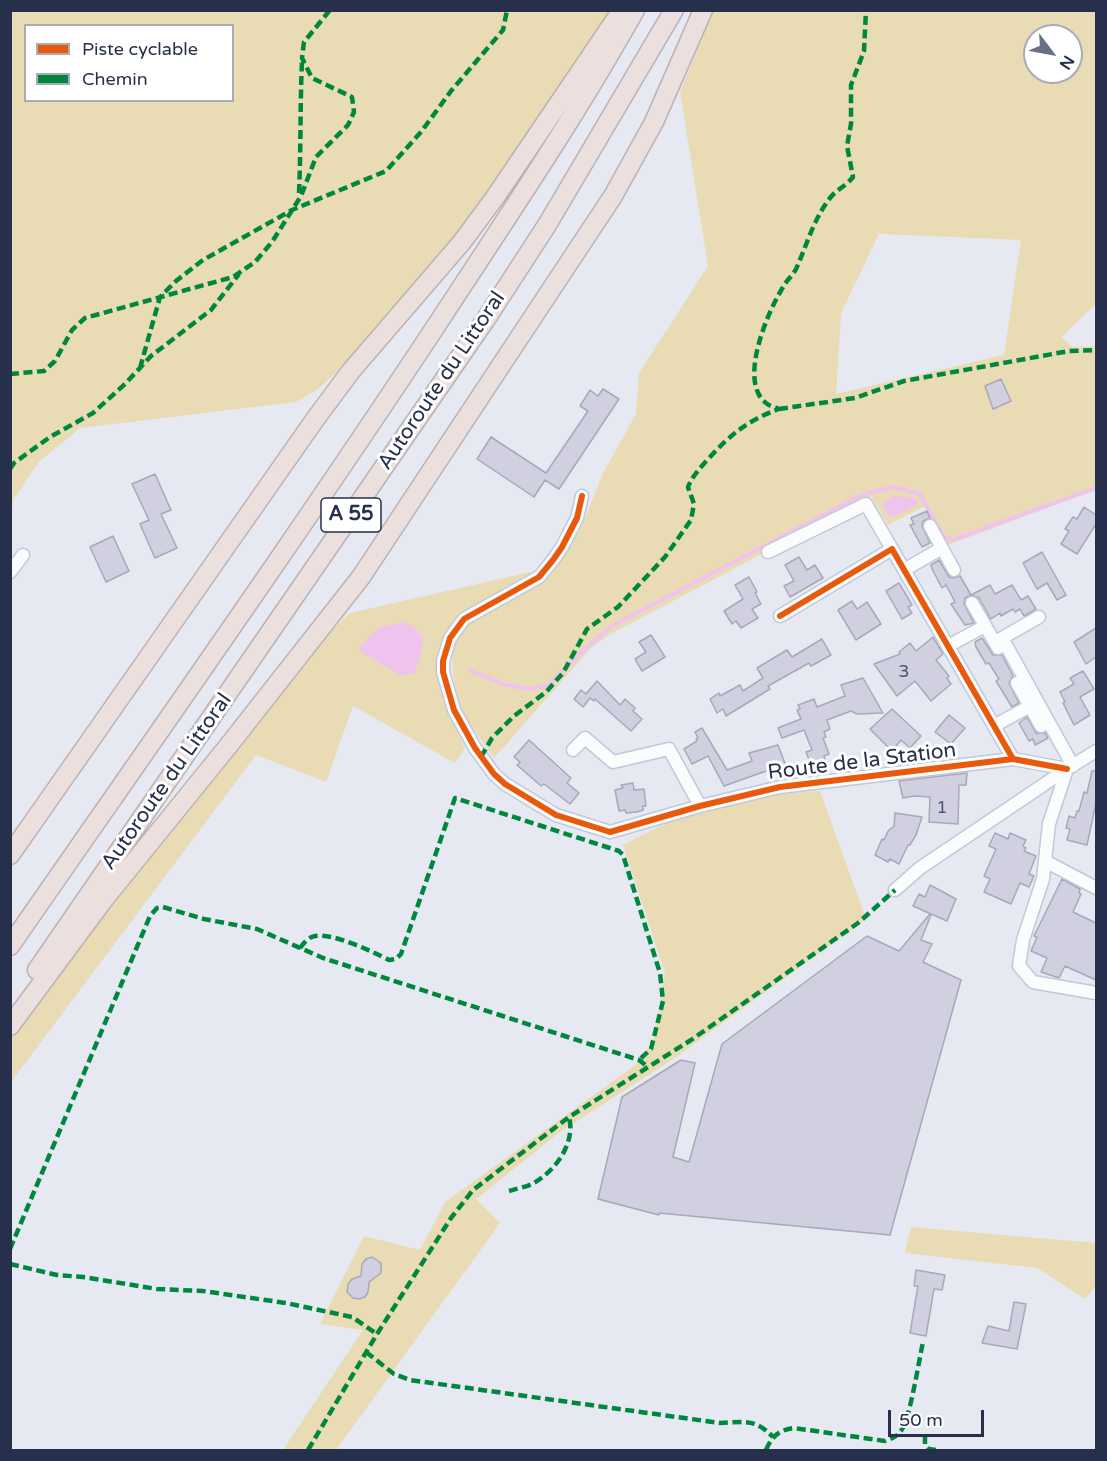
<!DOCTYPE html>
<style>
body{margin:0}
#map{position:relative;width:1107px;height:1461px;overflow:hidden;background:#e6e9f1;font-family:"Varela Round",sans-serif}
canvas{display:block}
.frame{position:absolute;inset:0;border:12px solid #262f4b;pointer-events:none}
.legend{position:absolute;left:24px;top:24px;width:210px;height:78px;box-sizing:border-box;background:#fff;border:2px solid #a8acb7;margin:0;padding:8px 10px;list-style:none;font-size:18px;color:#262f4b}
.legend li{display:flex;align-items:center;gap:12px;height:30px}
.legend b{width:30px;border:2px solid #a8acb7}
.north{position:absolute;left:1023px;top:24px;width:60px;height:60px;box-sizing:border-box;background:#fff;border:2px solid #a8acb7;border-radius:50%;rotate:122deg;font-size:16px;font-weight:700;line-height:24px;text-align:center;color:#262f4b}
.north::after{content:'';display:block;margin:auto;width:21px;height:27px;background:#697085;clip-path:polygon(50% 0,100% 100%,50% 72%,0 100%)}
.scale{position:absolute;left:888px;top:1410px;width:96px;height:27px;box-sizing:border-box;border:3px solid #262f4b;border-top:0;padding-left:8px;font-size:18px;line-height:21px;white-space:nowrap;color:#262f4b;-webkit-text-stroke:4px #fff;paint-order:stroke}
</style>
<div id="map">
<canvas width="1107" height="1461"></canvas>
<div class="frame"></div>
<ul class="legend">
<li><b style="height:8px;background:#e8590c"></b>Piste cyclable</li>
<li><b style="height:8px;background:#00873e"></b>Chemin</li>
</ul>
<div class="north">N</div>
<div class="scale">50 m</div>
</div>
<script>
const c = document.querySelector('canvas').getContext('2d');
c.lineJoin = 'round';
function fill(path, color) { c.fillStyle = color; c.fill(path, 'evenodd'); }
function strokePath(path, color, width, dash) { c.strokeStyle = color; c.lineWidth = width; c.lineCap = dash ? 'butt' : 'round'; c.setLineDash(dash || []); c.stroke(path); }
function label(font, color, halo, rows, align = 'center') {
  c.font = font + ' "Varela Round",sans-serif'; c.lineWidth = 6; c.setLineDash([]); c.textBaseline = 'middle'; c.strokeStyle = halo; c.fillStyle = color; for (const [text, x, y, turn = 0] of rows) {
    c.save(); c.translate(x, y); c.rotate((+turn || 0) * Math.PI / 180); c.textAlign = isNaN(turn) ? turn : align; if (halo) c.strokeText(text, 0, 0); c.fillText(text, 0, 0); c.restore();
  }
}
const green = new Path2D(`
 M11,11H609L476,211L339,370L317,390L296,402L80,428L39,462L13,500L11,525ZM26,26H232V100H26Z
 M713,11H1096V304L1061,337L1072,347L1096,346V489L943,547L925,506L888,525L871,496L609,635L591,648L494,758L463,714L454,685L451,650L464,627L548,577L582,526L602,475L636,414L639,373L708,266L680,92ZM1035,36H1071V72H1035ZM879,234L1021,240L1004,355L836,394L841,313Z
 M535,571C512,584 489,597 468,612C463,615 457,618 453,623C424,663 447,709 465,748L455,763L353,706L326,782L256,755L11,1082V1039L62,969L184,813L329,633L350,613Z
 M820,791L866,919L676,1057L560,1132L476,1199L500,1223L336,1450H283L363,1330L320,1324L364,1236L420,1250L445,1202L634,1066L653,1042L665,973L623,845L666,823L773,794Z
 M911,1227L1096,1243V1286L1085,1299L1037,1268L905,1253Z`);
const water = new Path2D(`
 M895,496L914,498L918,501L917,505L893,517L889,516L883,504L884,501Z
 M402,622L414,627L423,638C422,650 420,663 413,674L400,675L361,652L359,648L379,627Z`);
const stream = new Path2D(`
 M469,670L506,685L530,689L549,685L586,648L612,626L861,495L894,487L920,494L943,536L952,540L1096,488`);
const building = new Path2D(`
 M1001,379L1011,401L993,409L985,386Z
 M603,389L619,399L559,489L545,480L534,497L477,459L491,437L546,473L588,411L580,406L590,390L598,396Z
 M155,474L171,510L161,514L177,548L155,558L140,524L149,520L132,484Z
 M1084,507L1096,515V524L1077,554L1061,544L1069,531L1065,529L1073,517L1077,519Z
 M927,511L930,518L923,521L922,526L930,543L922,547L910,525L914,524L911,518Z
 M113,536L129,571L106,582L90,547Z
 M1042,552L1066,595L1057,600L1047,583L1037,589L1023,563Z
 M799,557L807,570L815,565L823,578L790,597L784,586L794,581L785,565Z
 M939,560L949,577L954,578L960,576L971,595L990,585L995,594L1012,585L1021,600L1028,596L1036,609L1024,616L1020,609L1015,612L1013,609L1001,616L1000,613L991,619L979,598L971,595L965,598L964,604L974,623L965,625L951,604L955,602L946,585L942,588L932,569L931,565Z
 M749,577L757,592L755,593L761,604L752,609L758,618L741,628L736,621L732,624L724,611L743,599L735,585Z
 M899,583L912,605L908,607L912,613L902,619L886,591Z
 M852,601L857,609L867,602L881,624L856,640L838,610Z
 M1096,628V657L1086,664L1074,642Z
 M651,635L665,657L642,671L635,659L646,652L639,642Z
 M933,637L943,654L936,660L949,676L947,678L951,684L931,701L915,681L897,696L874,664L900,654L899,652L910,643L916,651Z
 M982,638L993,655H1002L1013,676L1009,683L1019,703L1012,707L996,681L999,679L989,663L986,664L976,647L975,642Z
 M822,639L831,655L811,666L809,663L768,686L770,689L726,716L723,709L717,713L710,699L719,693L720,696L740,685L743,691L763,678L757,668L787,650L792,657Z
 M1083,671L1094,689L1080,697L1090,715L1074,725L1063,703L1065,702L1060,692L1074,684L1070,678Z
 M863,678L883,713L857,714L851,711L827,720L830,729L824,732L826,737L823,738L829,754L824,756L826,763L812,768L806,752L812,750L804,730L782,738L778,728L801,719L797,710L800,709L798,705L814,699L817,707L845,696L841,685Z
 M597,681L620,705L625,699L635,708L633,711L642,719L631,731L595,699L594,701L590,698L583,707L574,699L581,690L586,694Z
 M892,709L921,736L910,748L901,740L892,751L870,729Z
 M949,715L965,728L951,744L935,732Z
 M1027,717L1036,733H1045L1048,738L1035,745L1033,739L1029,741L1019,723Z
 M702,728L727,770L752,761L749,753L778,745L786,766L770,772L769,770L724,786L708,756L692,764L684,749L697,741L696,739L698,738L695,732Z
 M529,740L571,778L567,783L579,793L570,804L544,784L541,786L517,765L520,762L514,757Z
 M1092,771H1096V803L1087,845L1067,840L1070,829L1066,828L1069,816L1075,818L1077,811H1079L1084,792L1087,793Z
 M967,773L966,785H959L958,824L929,822L930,797L914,796L903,798L899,781Z
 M633,783L634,790L644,789L646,806H643V810L637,812L626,813L625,810L619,811L615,790L623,788L621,785Z
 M895,813L922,817L916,835L910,845H908L899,864L890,859L888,862L875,855L882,839L884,840L888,831L894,826Z
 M995,833L1008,839L1010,833L1026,840L1023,846L1026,848L1024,851L1036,856L1029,874L1034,876L1029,887L1020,883L1011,904L984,892L990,879L984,876L996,849L989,846Z
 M1062,879L1080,889L1079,893L1081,894L1073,912L1096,923V980L1065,966L1059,978L1041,972L1047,958L1031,951L1037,937L1034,936Z
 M930,885L956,899L947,921L913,906L919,894L925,897Z
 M930,914L931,915L921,940L932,944L923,962L961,980L890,1235L659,1213V1215L598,1199L622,1097L681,1060L695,1063L673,1157L689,1162L722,1044L867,936L899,951Z
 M372,1257L381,1263V1273L369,1282L368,1292L365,1297L359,1299L353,1298L347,1292L348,1284L352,1279L361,1276L362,1264L366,1259Z
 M916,1270L945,1275L942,1290L934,1289L926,1336L910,1333L918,1286H914Z
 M1014,1302L1026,1304L1017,1349L982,1343L988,1326L1009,1331Z`);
const minor = new Path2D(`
 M582,496L577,518L562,547L553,560L539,577L464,619L450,638L443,661V672L454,710L475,748L494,774L505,784L556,815L610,832L700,806L780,787L1013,759L1067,769
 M930,526L954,570
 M768,552L866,504L892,549
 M904,570L942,548
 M10,572L23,555
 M972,603L998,648
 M780,616L892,549L1013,759
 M1039,617L1002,638L1073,766
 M948,646L985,626
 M1017,683L1041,726
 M994,726L1030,706
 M573,750L585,738L613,762L669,749L700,806
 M1096,751L1067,769L1049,824L1043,879L1023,940L1019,966L1033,982L1096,993
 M1045,861L1096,888
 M895,890L920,868L1067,769`);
const highway = new Path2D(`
 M10,855L316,418L351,371L462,242L496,196L622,10
 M10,946C153,740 298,535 436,326C504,222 574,119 635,10
 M37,970L486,319L547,225L674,10
 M10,1026L105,898L229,745L361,577L613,196L654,122L703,10`);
const quiet = new Path2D(`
 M299,193C301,149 300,105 302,61
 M140,368L160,297L176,281L203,260L292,210L386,171L421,132L451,91L503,30L507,10
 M10,374L44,371L55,361L72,330L85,318L233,277L255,262L272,242L301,196L316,157L348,125L354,112L352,97L312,78L302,58L304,42L330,10
 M779,409L855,398L904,381L1069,351L1096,350
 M10,469L14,463L50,437L93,413L125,384L151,356L211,310L239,274
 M481,757L492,738L514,716L546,692L563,673L587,629L618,607L665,557L691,520L694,504L688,487C693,475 701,467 710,457C732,433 749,420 779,409C775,407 769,406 766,403C737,381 769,308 785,284C788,279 793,275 796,269C807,245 813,220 830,198C836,190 846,186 853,177L847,146L851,124V85L864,51L866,10
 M300,948C304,943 308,937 315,936C334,933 371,951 389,960L396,959L401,954L455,798L619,851L623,855L660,973L663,1001L651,1049L639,1060
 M509,1191C516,1189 525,1187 532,1184C555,1172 576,1143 569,1117
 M10,1249L150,916L157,908L163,907L204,919L257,929L323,958L639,1060L648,1067
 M10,1264L57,1275L83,1277L157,1289L203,1291L286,1303L352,1317L377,1334
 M366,1352L394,1374L410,1380L720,1423C744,1422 755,1418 773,1437
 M925,1435V1445L929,1449L936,1450
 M308,1450L377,1334L451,1218L473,1190L569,1117L691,1040L858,923L895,890
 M766,1450C772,1436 779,1430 794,1428L885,1441C892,1438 897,1437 901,1431C910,1419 919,1360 923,1342`);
const cycleway = new Path2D(`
 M582,496L577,518L562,547L553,560L539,577L464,619L450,638L443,661V672L454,710L475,748L494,774L505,784L556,815L610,832L700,806L780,787L1013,759L1067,769
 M780,616L892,549L1013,759`);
const numberNames = [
 ["3",904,672],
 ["1",942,808]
];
const shields = [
 [351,515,60]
];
const shieldNames = [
 ["A 55",351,515]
];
const streetNames = [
 ["Autoroute du Littoral",442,381,-56],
 ["Route de la Station",862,762,-7],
 ["Autoroute du Littoral",167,782,-55]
];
fill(green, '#e9dbb3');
fill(water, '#f0c3ee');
strokePath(stream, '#f0c3ee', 4);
fill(building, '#d1d0e1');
strokePath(building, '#a8a8b8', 1.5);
strokePath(minor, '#c2c8d9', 15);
strokePath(highway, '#bcb1b4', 21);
strokePath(minor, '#fbfcfd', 12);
strokePath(highway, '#ece0de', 18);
strokePath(quiet, '#00873e', 4.5, [9, 4.5]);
strokePath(cycleway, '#e8590c', 6);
label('18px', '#515770', null, numberNames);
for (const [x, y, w] of shields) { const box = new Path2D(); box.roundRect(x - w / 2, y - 17, w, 34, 4.5); c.fillStyle = '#fff'; c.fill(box); strokePath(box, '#262f4b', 1.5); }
label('bold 20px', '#262f4b', null, shieldNames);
label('21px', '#262f4b', '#fff', streetNames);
</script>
